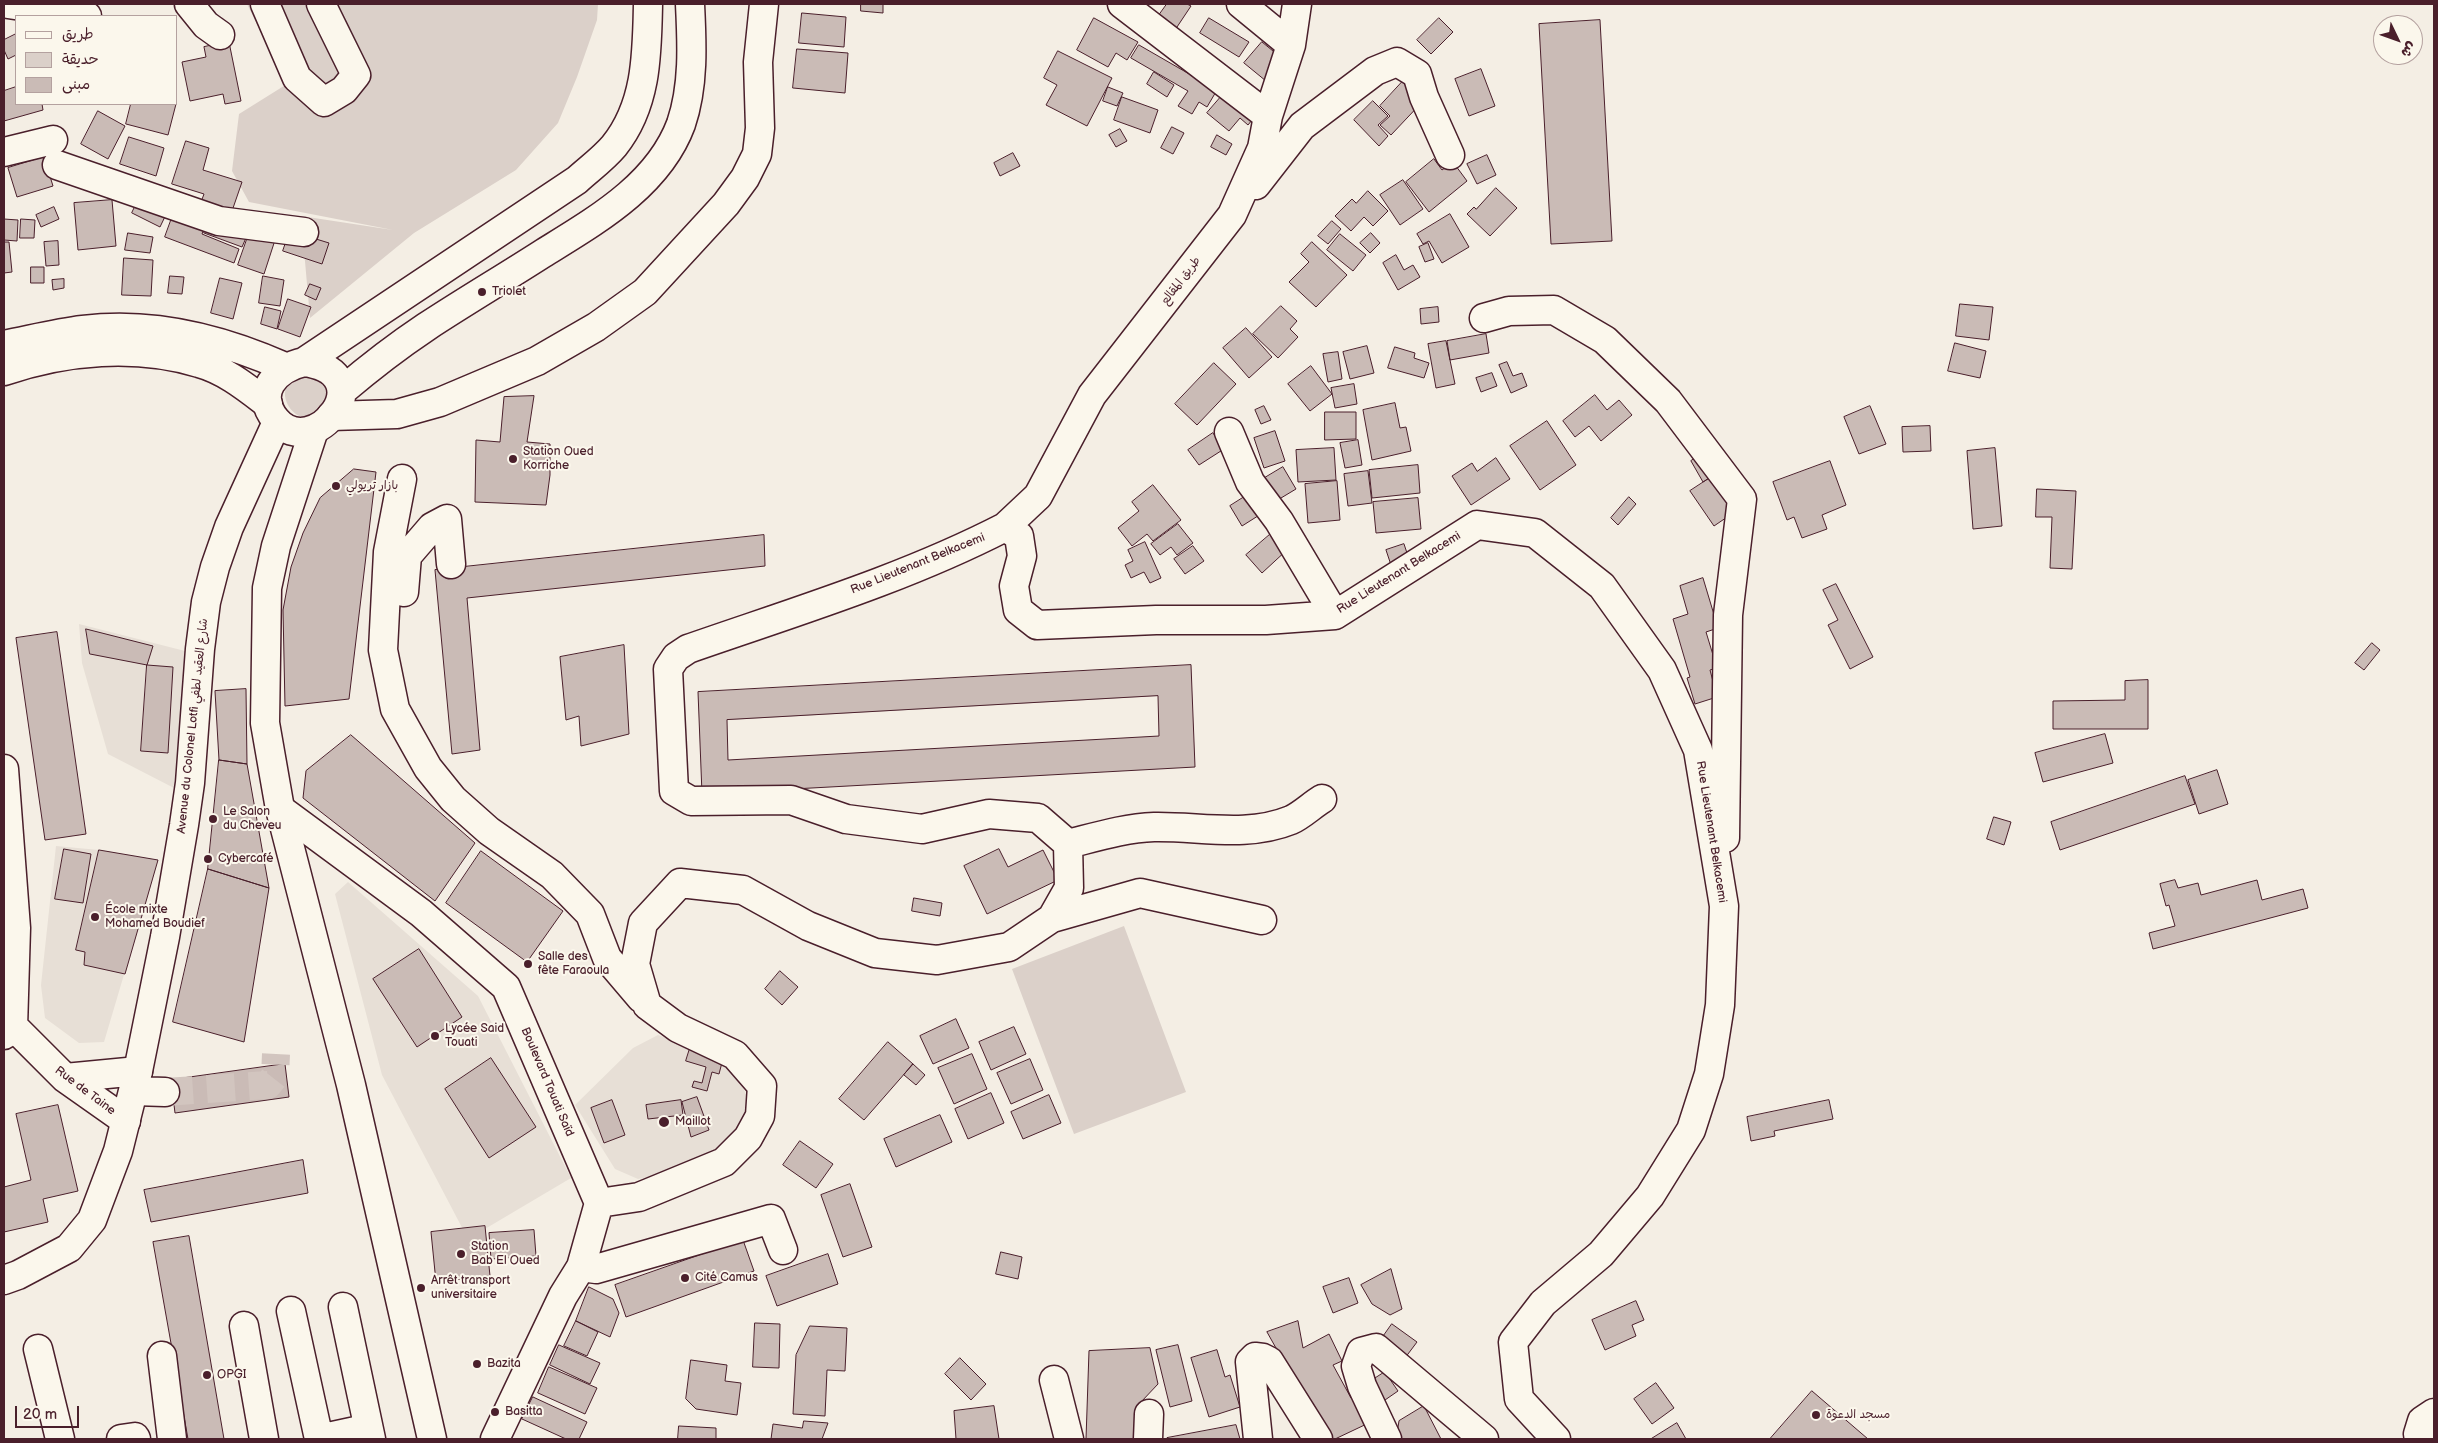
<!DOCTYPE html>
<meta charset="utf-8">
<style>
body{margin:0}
#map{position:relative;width:2438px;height:1443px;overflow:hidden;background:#f4eee4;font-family:"Balsamiq Sans","Playpen Sans Arabic",sans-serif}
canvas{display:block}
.frame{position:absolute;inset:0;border:5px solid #4a1f2b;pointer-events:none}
.legend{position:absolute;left:15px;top:15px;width:162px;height:90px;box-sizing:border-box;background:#fbf7ec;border:1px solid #b4a19f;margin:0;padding:6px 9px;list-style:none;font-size:15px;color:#4a1f2b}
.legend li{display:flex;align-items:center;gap:10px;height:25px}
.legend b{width:25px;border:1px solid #b4a19f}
.north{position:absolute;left:2373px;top:15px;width:50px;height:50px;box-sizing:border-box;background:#fbf7ec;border:1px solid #b4a19f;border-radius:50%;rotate:132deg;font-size:14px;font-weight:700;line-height:20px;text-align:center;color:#4a1f2b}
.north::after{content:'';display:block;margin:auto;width:18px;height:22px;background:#4a1f2b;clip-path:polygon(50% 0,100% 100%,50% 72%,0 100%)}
.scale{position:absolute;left:15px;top:1406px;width:64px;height:22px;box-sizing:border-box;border:2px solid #4a1f2b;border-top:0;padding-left:6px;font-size:15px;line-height:18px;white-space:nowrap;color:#4a1f2b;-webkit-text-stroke:4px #fbf7ec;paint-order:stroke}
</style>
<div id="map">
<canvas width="2438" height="1443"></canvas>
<div class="frame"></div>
<ul class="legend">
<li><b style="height:6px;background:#fbf7ec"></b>طريق</li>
<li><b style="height:14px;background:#dbd0c9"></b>حديقة</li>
<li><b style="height:14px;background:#cabbb6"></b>مبنى</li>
</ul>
<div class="north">ش</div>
<div class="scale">20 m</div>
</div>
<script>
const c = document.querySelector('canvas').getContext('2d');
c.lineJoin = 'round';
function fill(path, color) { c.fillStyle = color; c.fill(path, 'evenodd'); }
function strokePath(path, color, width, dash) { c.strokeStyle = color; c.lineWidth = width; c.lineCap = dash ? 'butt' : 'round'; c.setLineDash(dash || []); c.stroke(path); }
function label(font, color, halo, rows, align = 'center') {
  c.font = font + ' "Balsamiq Sans","Playpen Sans Arabic",sans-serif'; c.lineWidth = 4; c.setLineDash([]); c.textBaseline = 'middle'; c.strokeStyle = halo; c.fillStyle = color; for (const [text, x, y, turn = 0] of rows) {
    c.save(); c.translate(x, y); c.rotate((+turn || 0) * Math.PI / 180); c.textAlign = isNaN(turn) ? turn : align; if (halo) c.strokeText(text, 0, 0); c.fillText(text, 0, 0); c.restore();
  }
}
const built = new Path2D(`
 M79,624L185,651L174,788L108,754L82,663Z
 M56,846L99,850L158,860L104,1042L79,1043L45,1018L41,985Z
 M348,882L478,996L571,1178L468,1239L382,1075L335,894Z
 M658,1035L701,1050L736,1072L749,1101L739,1139L721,1157L672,1172L638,1179L615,1169L575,1105L633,1048Z`);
const green = new Path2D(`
 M247,4H598L597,20L577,77L558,123L516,170L414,233L310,318L301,216L393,230L249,202L232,171L239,114L287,84Z
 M309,371L332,390L319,416C313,416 307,418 302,417C288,413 278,391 291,381C296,377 303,374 309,371Z
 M1124,926L1186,1092L1074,1134L1012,969Z`);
const building = new Path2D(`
 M861,4H883V13L861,11Z
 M1167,4H1187L1191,6L1175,30L1157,18Z
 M802,13L846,17L844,47L799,43Z
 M1094,18L1138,42L1127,60L1116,53L1108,67L1077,50Z
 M1209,18L1249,42L1239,57L1200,33Z
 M1439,18L1453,32L1431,54L1417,40Z
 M1600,20L1612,241L1551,244L1539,24Z
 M16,34V55L8,59L4,50V40Z
 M229,42L241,101L225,104L223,94L190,101L182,62L206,57L204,47Z
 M1262,42L1284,60L1266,81L1244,63Z
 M1139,45L1217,90L1207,107L1199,102L1192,114L1178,106L1188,91L1131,58Z
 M797,49L848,53L845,93L793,88Z
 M1058,51L1112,78L1087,126L1046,105L1057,85L1044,78Z
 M1481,69L1495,106L1469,116L1455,79Z
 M1154,72L1174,85L1167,97L1147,84Z
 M1404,80L1424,100L1391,135L1380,125L1390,116L1380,106Z
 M16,87V104H42L43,110L4,121V91Z
 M1108,87L1123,93L1117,106L1103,101Z
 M1226,91L1256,115L1248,125L1240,118L1229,131L1207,113Z
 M1122,97L1158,110L1150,133L1114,120Z
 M1373,101L1388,116L1378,125L1388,136L1379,146L1354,120Z
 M131,104H176L168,135L126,124Z
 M98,111L125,126L108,159L81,144Z
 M1172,127L1184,133L1173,154L1161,148Z
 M1120,129L1127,141L1116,147L1109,135Z
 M1217,135L1232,144L1226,155L1211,147Z
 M129,137L164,148L156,176L120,164Z
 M186,141L209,148L203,170L242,182L232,211L201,202L204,194L172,184Z
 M1013,153L1020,166L1000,176L994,163Z
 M1487,155L1496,175L1477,184L1467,164Z
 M44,157L53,186L17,197L8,168Z
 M1434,159L1442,170L1453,162L1467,181L1429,212L1406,182Z
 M1403,180L1423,209L1400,225L1380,195Z
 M144,188L172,202L160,227L132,213Z
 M1496,188L1517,208L1490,236L1467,214L1474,207L1476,209Z
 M1368,191L1388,211L1373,226L1364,217L1351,231L1335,216L1352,199L1356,203Z
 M112,200L116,246L78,250L74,203Z
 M177,204L209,216L202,234L239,249L234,263L165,237Z
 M54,207L59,219L41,227L36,215Z
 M1450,214L1469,247L1442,263L1429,241L1423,244L1417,234Z
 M211,217L249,231L242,247L204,233Z
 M4,219L18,220L17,241L4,240Z
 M21,219L35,220L34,238H20Z
 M1332,221L1341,229L1328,244L1318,236Z
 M251,228L276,237L264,274L238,265Z
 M290,231L329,243L322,264L283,251Z
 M128,233L153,237L150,253L125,250Z
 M1371,233L1380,243L1370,253L1360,243Z
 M1340,234L1366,255L1353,271L1327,250Z
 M58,241L59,265L46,266L44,242Z
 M4,242H9L12,272L4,273Z
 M1312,242L1347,275L1316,307L1289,282L1309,262L1301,254Z
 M1428,243L1434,259L1425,262L1419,247Z
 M1396,255L1404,270L1413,265L1420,277L1398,290L1383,263Z
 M124,258L153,260L151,296L122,295Z
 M31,267H44V283H31Z
 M170,276L184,277L182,294L168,293Z
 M263,276L284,280L280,306L259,303Z
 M220,278L242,283L233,319L211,313Z
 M64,279V288L53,290L52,280Z
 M310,284L321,288L316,300L305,295Z
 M288,299L311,307L300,337L278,329Z
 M1960,304L1993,307L1989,340L1956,336Z
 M1281,306L1297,321L1290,329L1298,337L1278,358L1253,334Z
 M265,307L281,311L277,329L261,324Z
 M1438,307L1439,322L1421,324L1420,309Z
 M1246,328L1272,357L1249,378L1223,348Z
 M1486,334L1489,353L1450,360L1447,341Z
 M1446,341L1455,384L1436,388L1428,344Z
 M1955,343L1986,351L1980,378L1948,371Z
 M1367,346L1374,373L1350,379L1343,352Z
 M1395,347L1415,353L1414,358L1429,363L1424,378L1388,368Z
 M1338,352L1342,379L1328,382L1323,354Z
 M1507,362L1513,376L1522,373L1527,386L1511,393L1499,365Z
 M1214,363L1236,384L1197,425L1175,404Z
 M1311,366L1332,394L1310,411L1288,384Z
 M1492,373L1497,386L1481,392L1476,378Z
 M1354,384L1357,404L1335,408L1331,388Z
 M1595,395L1607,410L1619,400L1632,415L1601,441L1589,426L1575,437L1563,421Z
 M534,396L527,442L550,444V475L546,505L475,502L476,440L500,442L504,397Z
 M1395,403L1400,428L1406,427L1411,451L1372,460L1363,410Z
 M1264,406L1271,420L1261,424L1255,410Z
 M1870,406L1886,444L1859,454L1844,417Z
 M1325,412H1356V439L1325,440Z
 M1547,421L1576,465L1540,490L1510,446Z
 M1930,426L1931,451L1903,452L1902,427Z
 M1275,431L1285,461L1264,468L1254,438Z
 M1213,433L1224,449L1199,465L1188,450Z
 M1358,440L1362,465L1345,468L1340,443Z
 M1334,448L1336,480L1298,482L1296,450Z
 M1995,448L2002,526L1973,529L1967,451Z
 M1702,454L1714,475L1703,482L1691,461Z
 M1496,458L1510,479L1471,505L1452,476L1472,463L1477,471Z
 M1830,461L1846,505L1822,515L1827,529L1802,538L1794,517L1787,520L1773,482Z
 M1418,465L1420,493L1372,498L1369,470Z
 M1283,467L1296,489L1271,504L1258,482Z
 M354,469L376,472L349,699L285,706L283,610L291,567L303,533L320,498Z
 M1368,471L1372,503L1348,506L1344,474Z
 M1713,476L1736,511L1714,526L1690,491Z
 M1337,481L1340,520L1308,523L1305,484Z
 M1153,485L1181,520L1153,541L1147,534L1132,546L1118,528L1139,511L1132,502Z
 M2037,489L2076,491L2072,569L2050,568L2052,517H2036Z
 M1249,494L1261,514L1242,526L1230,506Z
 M1629,497L1636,504L1618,525L1611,518Z
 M1418,498L1421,529L1376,533L1373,502Z
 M1178,524L1193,543L1177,555L1171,547L1160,555L1151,544Z
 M1273,532L1288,549L1262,573L1246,555Z
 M764,535L765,566L467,598L480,750L452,754L435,570Z
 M1145,542L1161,578L1150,583L1144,572L1131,578L1125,565L1133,561L1128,550Z
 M1404,544L1409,559L1391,565L1386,550Z
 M1193,546L1204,561L1185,574L1174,559Z
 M1703,578L1718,628L1706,632L1717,668L1710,670L1717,697L1695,704L1687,678L1690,677L1673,619L1688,614L1680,586Z
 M1836,584L1873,657L1850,669L1828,625L1838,620L1823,590Z
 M86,629L153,646L147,665L90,654Z
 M57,632L86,834L45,840L16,638Z
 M2372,643L2380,650L2364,670L2355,663Z
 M624,645L629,734L581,746L579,716L566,720L560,657Z
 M147,665L173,667L168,753L141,751Z
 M1191,665L1195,767L702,794L698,692ZM1158,696L1159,736L728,760L727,720Z
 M2148,680V729H2053V701L2125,700V681Z
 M246,689L247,764L219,760L215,691Z
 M2105,734L2113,763L2043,782L2035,753Z
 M351,735L475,843L435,901L303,798L306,771Z
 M219,760L247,764L269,888L208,869Z
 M2217,770L2228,804L2199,814L2188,780Z
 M2185,776L2195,804L2060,850L2051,822Z
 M1994,817L2011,822L2004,845L1987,839Z
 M64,849L91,854L83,903L55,899Z
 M999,849L1008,867L1043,850L1058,880L987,914L964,866Z
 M99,850L158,860L125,974L84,965L85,952L76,950Z
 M481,851L563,911L527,962L446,903Z
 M208,869L269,888L244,1042L173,1022Z
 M2175,880L2178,888L2198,883L2201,895L2257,880L2262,900L2303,889L2308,908L2153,949L2149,933L2175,926L2169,905L2166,906L2160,884Z
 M914,898L942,903L940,916L912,911Z
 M419,949L462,1017L417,1047L373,979Z
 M780,971L798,987L782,1005L765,989Z
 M956,1019L969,1048L933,1064L920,1036Z
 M1014,1027L1026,1054L991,1070L979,1042Z
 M692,1042L725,1051L719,1074L712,1072L707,1091L692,1087L694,1081L702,1083L706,1067L686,1061Z
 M888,1042L913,1064L864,1120L839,1099Z
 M972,1054L987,1089L954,1104L938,1068Z
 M491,1058L536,1127L489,1158L445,1089Z
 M1030,1059L1043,1090L1011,1104L997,1073Z
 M285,1064L289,1097L175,1113L171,1080Z
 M913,1064L925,1075L916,1085L904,1075Z
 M991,1093L1004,1123L968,1139L955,1109Z
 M1049,1095L1061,1123L1023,1139L1011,1112Z
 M697,1097L709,1130L691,1137L682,1102Z
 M612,1100L625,1135L604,1143L591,1108Z
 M681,1100L683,1115L648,1119L646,1105Z
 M1829,1100L1833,1119L1774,1131L1775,1136L1751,1141L1747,1117Z
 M58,1105L78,1191L43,1199L48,1222L4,1232V1187L31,1180L16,1114Z
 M940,1115L952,1142L896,1167L884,1139Z
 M800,1141L833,1164L816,1188L783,1165Z
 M303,1160L308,1193L151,1222L144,1190Z
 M850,1184L872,1247L843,1257L821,1195Z
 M485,1226L490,1276L436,1282L431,1232Z
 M534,1230L536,1256L491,1259L489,1233Z
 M189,1236L224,1439H188L153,1242Z
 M743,1240L754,1271L626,1317L615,1285Z
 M1001,1252L1022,1257L1018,1279L996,1274Z
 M828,1254L838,1284L777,1306L766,1276Z
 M1391,1269L1402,1309L1390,1315L1372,1304L1361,1285Z
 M1349,1278L1358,1303L1333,1313L1323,1287Z
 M589,1287L613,1299L619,1313L610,1337L576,1321Z
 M1636,1301L1644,1320L1632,1325L1636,1336L1605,1350L1592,1320Z
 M576,1321L598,1332L587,1356L564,1346Z
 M1298,1321L1303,1348L1329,1334L1342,1361L1333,1365L1351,1398L1359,1395L1373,1421L1335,1439H1327L1267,1332Z
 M755,1323L780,1324L779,1368L753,1367Z
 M1392,1324L1417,1342L1402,1362L1378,1344Z
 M810,1326L847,1328L845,1371L827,1370L825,1416L793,1414L796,1355Z
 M559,1345L600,1363L590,1384L550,1365Z
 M1178,1345L1192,1401L1170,1407L1156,1350Z
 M1150,1348L1158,1384L1141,1402L1140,1439H1086L1089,1351Z
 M1217,1350L1225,1377L1230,1375L1240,1407L1209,1417L1191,1358Z
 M960,1358L986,1384L971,1400L945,1374Z
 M691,1360L727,1365L725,1381L741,1383L737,1415L696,1409L686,1399Z
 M549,1367L597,1388L585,1414L538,1393Z
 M1385,1372L1398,1391L1385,1400L1371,1381Z
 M1656,1383L1674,1408L1652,1424L1634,1399Z
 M1812,1391L1868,1439H1770Z
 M533,1397L587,1422L579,1439H566L522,1419Z
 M994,1406L999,1439H956L954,1411Z
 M1424,1406L1441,1439H1396L1399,1421Z
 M804,1421L828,1423L822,1439H771L773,1424L802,1428Z
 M1677,1423L1686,1439H1651Z
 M1236,1425L1240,1439H1167V1438Z
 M679,1426L716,1428V1439H678Z`);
const minorTunnel = new Path2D(`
 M165,1092L268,1085L275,1076L276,1054`);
const minor = new Path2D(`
 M8,4L87,16
 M189,4L206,25L220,35
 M265,4L297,78L324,102L344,90L356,75L321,4
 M1122,4L1268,116
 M1241,4L1291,45
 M4,152L53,140
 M57,165L219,221L304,232
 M1256,185L1302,126L1375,71L1397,62L1417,74L1424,97L1450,155
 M1484,318L1509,311L1554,310L1605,340L1668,401L1742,499L1728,615L1725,838
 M4,345C30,340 57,333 83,330C153,321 222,339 285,367
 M4,371C66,350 136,344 199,363C225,370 247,388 268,404
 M331,416L397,414L440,402L537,361L596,327L645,292L726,204L745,178L757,154L760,128L758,62L764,4
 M1229,432L1250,482L1279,521L1335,615
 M402,479L388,552L383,650L395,709L428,768L453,799L489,831L552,875L590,914L607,958L641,998
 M1005,527L1038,496L1092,395L1232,215L1262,148L1268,116L1291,45L1297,4
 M404,592L407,556L432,527L447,519L451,564
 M4,769L16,928L13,1028L4,1035
 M280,809L421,913L506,987L599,1203L581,1267L563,1296L495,1439
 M1068,844C1096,837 1125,828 1154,827C1199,826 1247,838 1291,820C1302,815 1312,805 1322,799
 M1052,918L1140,893L1262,920
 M4,1017L65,1078L126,1121
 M65,1078L138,1071
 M134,1091L165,1092
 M599,1203L639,1197L724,1162L748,1138L760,1116L762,1086L735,1055L678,1028L647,1005L635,964L643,923L680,883L743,890L808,926L875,953L937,960L1009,947L1052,918L1069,888L1068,844L1038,818L989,814L922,829L846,819L791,800L691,801L674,791L668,669L676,657L688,649C794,612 904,579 1005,527L1019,536L1022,556L1014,586L1018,610L1037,625L1156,620H1266L1335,615L1477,525L1535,533L1602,586L1662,670L1698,750L1724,906L1720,1005L1709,1074L1691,1130L1650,1196L1601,1254L1543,1303L1513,1342L1519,1399L1556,1439
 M581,1267L596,1269L771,1219L783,1250
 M343,1307L371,1439
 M291,1311L319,1439
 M244,1326L264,1439
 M38,1349L60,1439
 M162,1356L172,1439
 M1054,1380L1069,1439
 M121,1439L135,1437L136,1439
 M319,1439L356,1431L371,1439
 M1148,1439L1149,1414
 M1258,1439L1250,1362L1255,1357L1263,1358L1269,1361L1318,1439
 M1387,1439L1362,1386L1356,1366L1361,1352L1376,1348L1484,1439
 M2421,1439L2418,1434L2422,1421L2434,1413`);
const major = new Path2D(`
 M314,430L276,546L267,588L265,723L280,809L351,1085L432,1439
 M4,1280L18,1275L69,1248L92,1220L118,1151L138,1071L165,937L184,825L190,783L200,649L206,602L215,567L229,527L277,422`);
const highway = new Path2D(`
 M304,362L577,180C589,169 603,159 614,146C647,105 647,54 648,4
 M304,362C386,374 313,464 276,420C253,393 276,368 304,362Z
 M342,391C369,368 396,347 426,327C464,302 503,279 542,254C595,221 658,186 681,124C694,86 692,44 690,4`);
const markers = [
 [482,292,5,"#4a1f2b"],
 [513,459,5,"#4a1f2b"],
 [336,486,5,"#4a1f2b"],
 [213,819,5,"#4a1f2b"],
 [208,859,5,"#4a1f2b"],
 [95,917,5,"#4a1f2b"],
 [528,964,5,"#4a1f2b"],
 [435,1036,5,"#4a1f2b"],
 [664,1122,6,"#4a1f2b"],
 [461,1254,5,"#4a1f2b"],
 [685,1278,5,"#4a1f2b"],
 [421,1288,5,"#4a1f2b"],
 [477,1364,5,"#4a1f2b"],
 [207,1375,5,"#4a1f2b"],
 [495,1412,5,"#4a1f2b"],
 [1816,1415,5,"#4a1f2b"]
];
const streetNames = [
 ["طريق المقالع",1181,281,-53],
 ["Rue Lieutenant Belkacemi",918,564,-22],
 ["Rue Lieutenant Belkacemi",1399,573,-32],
 ["Avenue du Colonel Lotfi شارع العقيد لطفي",193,726,-84],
 ["Rue Lieutenant Belkacemi",1711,832,81],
 ["Boulevard Touati Saïd",547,1082,67],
 ["Rue de Taine",85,1091,37]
];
const poiNames = [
 ["Triolet",492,292],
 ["Station Oued",523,452],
 ["Korriche",523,466],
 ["بازار تريولي",346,486],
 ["Le Salon",223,812],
 ["du Cheveu",223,826],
 ["Cybercafé",218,859],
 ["École mixte",105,910],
 ["Mohamed Boudief",105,924],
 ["Salle des",538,957],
 ["fête Faraoula",538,971],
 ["Lycée Said",445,1029],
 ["Touati",445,1043],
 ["Maillot",675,1122],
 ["Station",471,1247],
 ["Bab El Oued",471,1261],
 ["Cité Camus",695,1278],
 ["Arrêt transport",431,1281],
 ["universitaire",431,1295],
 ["Bazita",487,1364],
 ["OPGI",217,1375],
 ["Basitta",505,1412],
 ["مسجد الدعوة",1826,1415]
];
fill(built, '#e7dfd6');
fill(green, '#dbd0c9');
fill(building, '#cabbb6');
strokePath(building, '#4a1f2b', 1);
strokePath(minorTunnel, '#d2c5bf', 28, [28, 14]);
strokePath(minor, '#4a1f2b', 31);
strokePath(major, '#4a1f2b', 31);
strokePath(highway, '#4a1f2b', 31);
strokePath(minor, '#fbf7ec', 28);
strokePath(major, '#fbf7ec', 28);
strokePath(highway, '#fbf7ec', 28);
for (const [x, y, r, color] of markers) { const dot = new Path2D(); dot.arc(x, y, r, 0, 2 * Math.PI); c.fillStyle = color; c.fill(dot); strokePath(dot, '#fbf7ec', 2); }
label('12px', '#4a1f2b', '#fbf7ec', streetNames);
label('12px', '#4a1f2b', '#fbf7ec', poiNames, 'left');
</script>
